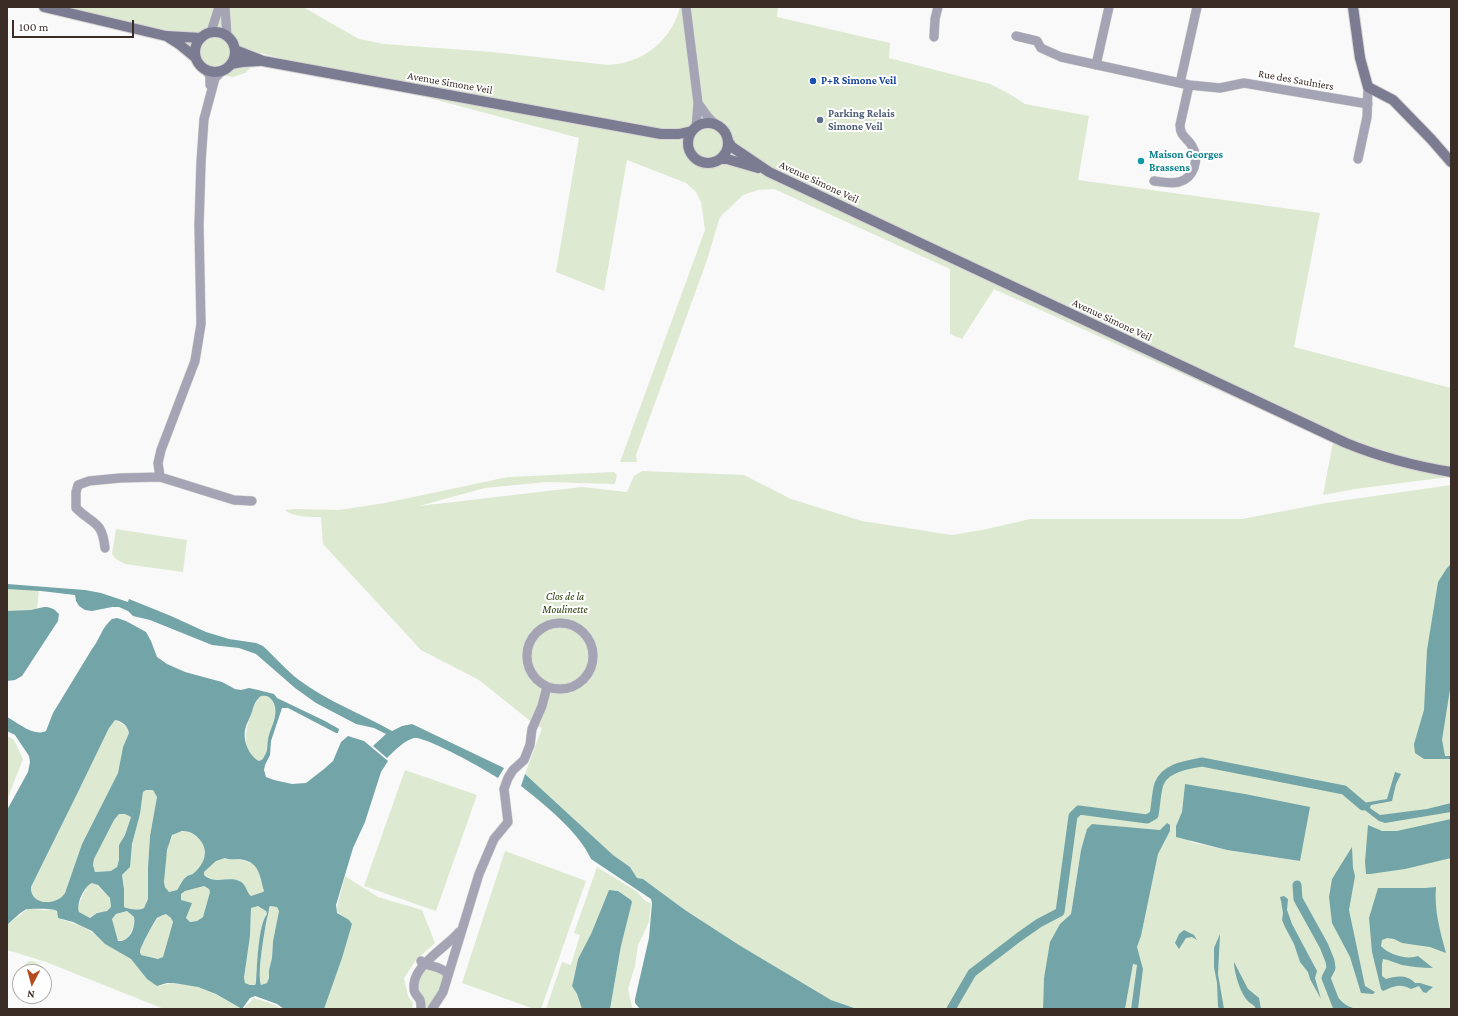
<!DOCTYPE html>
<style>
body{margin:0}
#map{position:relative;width:1458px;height:1016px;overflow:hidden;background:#f9f9f9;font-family:"Crimson Pro",serif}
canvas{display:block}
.frame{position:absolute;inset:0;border:8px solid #3b2c26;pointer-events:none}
.north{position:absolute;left:12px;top:964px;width:40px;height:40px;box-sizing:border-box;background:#fff;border:1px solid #b1aba8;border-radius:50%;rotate:186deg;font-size:11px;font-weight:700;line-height:16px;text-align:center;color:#3b2c26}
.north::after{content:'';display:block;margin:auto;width:14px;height:18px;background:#b34d1f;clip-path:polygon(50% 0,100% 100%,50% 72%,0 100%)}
.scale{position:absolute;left:12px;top:20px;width:122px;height:18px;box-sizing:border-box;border:2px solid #3b2c26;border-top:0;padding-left:5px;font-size:12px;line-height:14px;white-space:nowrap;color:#3b2c26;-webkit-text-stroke:3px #fff;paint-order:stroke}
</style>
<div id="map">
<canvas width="1458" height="1016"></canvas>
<div class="frame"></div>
<div class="north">N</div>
<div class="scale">100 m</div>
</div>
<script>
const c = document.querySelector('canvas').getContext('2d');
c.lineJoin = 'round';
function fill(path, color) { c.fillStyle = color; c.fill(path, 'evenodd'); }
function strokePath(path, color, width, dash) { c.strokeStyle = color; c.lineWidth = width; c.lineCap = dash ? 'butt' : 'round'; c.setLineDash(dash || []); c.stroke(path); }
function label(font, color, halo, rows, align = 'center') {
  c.font = font + ' "Crimson Pro",serif'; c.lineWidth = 4; c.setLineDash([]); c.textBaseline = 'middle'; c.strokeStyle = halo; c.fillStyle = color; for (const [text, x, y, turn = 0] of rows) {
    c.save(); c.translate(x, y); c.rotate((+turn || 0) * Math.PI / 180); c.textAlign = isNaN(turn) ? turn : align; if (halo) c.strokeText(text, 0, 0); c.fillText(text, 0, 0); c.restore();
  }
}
const green = new Path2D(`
 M36,7H303L359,39L384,44L492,52L608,65C614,64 620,64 626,62C652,56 674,33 680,7H778L777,17L890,43L889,58L990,84L1008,93L1025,104L1089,116L1078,180L1320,213L1294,347L1451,388V478L1448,477L1355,489L1323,495L1333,442L994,289L962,339L950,334V269L774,189L758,190L743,195L720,217L706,263L636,455L637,462H620L705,230L701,202L696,192L686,183L627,160L604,291L556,272L579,138L261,53L255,63L245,73L233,77L220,75L199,63L187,45L164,30Z
 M642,471L744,475L791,499L862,521L952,535L987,529L1030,519H1242L1326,503L1451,485V1009H1138L1143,969L1137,947L1141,936L1158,854L1170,831L1092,824L1081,850L1071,914L1060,924L1044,978L1043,1009H857L831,1000L821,994L739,945L685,910L643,879L637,878L630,867L613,855L525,774L542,728L534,724L479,680L421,650L323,544L321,517C312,517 291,517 285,510L295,509L339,510L385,503L508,477L614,472L617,475L615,484L546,482L485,488L419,506L582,487L627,492L634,476ZM1185,784L1299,861L1227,850L1191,842L1176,826L1182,812Z
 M116,529L187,540L183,572L125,564L116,559L112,554Z
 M7,585L39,588L37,611L7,612Z
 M267,695L272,700L275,706L276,711L270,734L266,753L263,759L258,761C241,751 245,730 251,715C254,707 255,702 261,696Z
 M116,720L127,727L129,733L123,747L118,773L82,844L65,893C57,906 30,906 31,887L79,790L109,728L113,721Z
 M7,736L14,740L23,759L7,800Z
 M405,770L477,795L436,911L364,886Z
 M146,790H153L157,797L150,836L148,867V899L144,908C138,911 131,909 124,907V889L122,875L129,868L134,834L140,814L143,792Z
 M119,814H125L131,817L125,835L119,845V860L116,869L111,871L95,872L93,865L94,859L112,822Z
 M187,831L193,834L200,840L204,845L205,855L202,864L195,873L185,877L177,890L169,892C159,886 166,840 175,833Z
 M505,851L586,881L541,1009H534L462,983Z
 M225,858L238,859L254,864L258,870L264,891L263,892L251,896C246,892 243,886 239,881H215L204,875V872L216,861Z
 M597,867L636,891L646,901L651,903L649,922L638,945L635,966L628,989L632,1007L635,1009H610L621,946L632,902L631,900L618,891L613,890L603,904L591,934L578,959L572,986L577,994L582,1009H546L562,962L571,965L580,935L574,933Z
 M345,876L378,897L422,910L435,943L416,960L404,978L408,996L413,1003L412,1009H324L352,924L336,911Z
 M94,882L110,898L111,907L105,912H98L90,918L79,912L77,908L88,884Z
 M204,886L209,889L210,892L203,917L197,921L190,922L186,918V902L181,900V894L185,891Z
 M255,906C261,906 266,909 267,914C259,924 257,968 256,983L253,986L245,983L244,979L250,936L251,908Z
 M270,906L277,907L279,911L273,941L272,958L269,970V978L267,983L261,985C257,972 264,938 266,923C267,917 269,913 269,908Z
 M29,908L42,910H56L58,918L84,927L97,936L105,944L131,959L150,981L159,986C164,985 169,983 174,983C199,983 222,997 242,1009H164L46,962L7,950V925Z
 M127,911L134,917V926L127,939L118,941L112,919L116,914Z
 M166,914L171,918L173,922L163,957L158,959L141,955L140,952C140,947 154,922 158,918C160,916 163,915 166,914Z
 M30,961C37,961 42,965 41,972H23L25,964Z
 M424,964L448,974L432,1009H421L414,993Z
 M1133,964L1137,965L1131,1009H1125Z
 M254,998L273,1004L281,1009H243Z`);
const water = new Path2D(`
 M1451,564V683L1442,740L1445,756H1451V759H1424L1415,753L1414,744L1424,710L1427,650L1438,582L1447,568Z
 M7,584L85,590L101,593L128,602L129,599L171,616L206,632L229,639L256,643L263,646C275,657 287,671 299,680C327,701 362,714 392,731L402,726L412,724L504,768L498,778C486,770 426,736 414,738C405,740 394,751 387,758L373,746L386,734L374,728L356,724L316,703L295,688L256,654L239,648L212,645L150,620L133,616L128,611L119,607H112L92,611L85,610L79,606L76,601L75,595L41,591L7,589Z
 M44,607C52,607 54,609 59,614L58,621L22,676L15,680L7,681V611L31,610Z
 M117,618L126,621L146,632L151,641L157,657L167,664L185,672L222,682L235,689L241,690L249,688L254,689L274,694L277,698L325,721L339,729L338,733H336L288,708H282L271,741L270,755L265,765L264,770L266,777L274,780L292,784L306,783L324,769L333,761L341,742L348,736L364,741L388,761L381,772L365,822L353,848L336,905L337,913L349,920L352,924L342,958L324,1009H284L277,1004L255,996L250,998L242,1009L216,994L198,987L174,983H167L157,986L147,979L131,959L105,944L92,931L73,922L58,918L57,911L55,910C50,909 28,908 25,910C18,914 13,920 7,925V810L28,772L30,762L29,756L15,735L7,731V717C18,723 34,737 46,731L53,713L92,649C100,639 102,627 112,619ZM261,696C266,695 269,696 272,700C281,713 270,727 268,740C267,745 268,750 265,755C263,759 262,760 259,761C249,756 243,741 245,730C246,724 250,718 252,712C254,705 255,701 261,696ZM115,720C122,721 128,726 129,733L123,747L118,773L82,844L65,893C57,906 30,906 31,887L79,790L109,728ZM146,790H153L157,797L150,836L148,867V899L144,908C138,911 129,909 124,907V889L122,875L130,867L132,844L140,814L143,792ZM119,814H125L131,817L125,835L119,845V860L117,867L111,871L95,872L93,865L94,859L114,820ZM182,831C190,831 195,834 200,840C210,852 203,865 194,873C192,875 188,875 186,877C182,880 180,886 177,890L169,892L165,887L164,882L167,850L172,835ZM225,858C229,860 233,859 238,859C259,861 259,873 264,891L263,892L251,896C246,892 246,883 239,881C228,876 215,885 204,875V872L216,861ZM92,883L98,885L110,898L111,907L107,911L97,913L90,918L79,912C76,904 84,886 92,883ZM204,886L209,889L210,892L203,917L197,921L190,922L186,918L192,903L181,900V894L185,891ZM258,906L266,911L267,914C258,925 257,968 256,983L255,985H250L245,983L244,978L250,936L251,908ZM270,906L277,907L279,911L273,941L272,958L269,970V978L267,983L261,985C257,973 264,936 266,923C267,917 269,913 269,908ZM127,911L134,917C136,927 130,942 118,941L112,919L116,914ZM166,914L171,918L173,922L163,957L158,959L141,955L140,952C140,947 154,922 157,918C160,916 163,915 166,914Z
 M1395,772L1401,774L1396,784L1392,801L1371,805L1370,808L1380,815L1427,809L1451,803V812L1385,823L1379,821L1345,795L1360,800L1363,803L1387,799Z
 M525,774L613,855L630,867L637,878L643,879L685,910L739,945L821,994L831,1000L857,1009H640L635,1003V999L649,938L652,903L651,899L591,859C579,832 544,804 521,786Z
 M1185,784L1245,794L1310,807L1300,861L1227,850L1176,837V826L1182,812Z
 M1451,819V858L1405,869L1370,874H1366L1365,862L1368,825L1382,831H1397Z
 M1167,823L1170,825V831L1158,854L1141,936L1137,947L1143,969L1138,1009H1131L1137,965L1133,964L1125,1009H1043L1044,978L1050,942L1060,924L1071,914L1081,850L1087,829L1092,824L1160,830Z
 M1352,847L1353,868L1355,876L1349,910L1365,986L1375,992L1373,994L1361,993L1350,957L1332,923L1329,897L1332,879Z
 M1436,887C1434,910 1440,931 1446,953L1430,947L1402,943L1394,939L1387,938L1382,940L1381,946C1389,955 1407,960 1418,956L1433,968C1423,968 1412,967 1402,965C1395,963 1390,960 1383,959L1382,964V976L1386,979C1396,976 1407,974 1415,983H1420L1433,987L1426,993L1423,992L1419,986L1411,989C1400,983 1394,986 1383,991L1381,989L1372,952L1369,918L1378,888H1425Z
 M609,890L618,891L631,900L632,902L621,946L610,1009H582L577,994L572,986L573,982L578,959L591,934Z
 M1284,896L1288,899L1287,910L1292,924L1317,971L1315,978L1321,999L1310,979L1308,972L1300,962L1294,944L1285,927L1282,920L1283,913L1281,901L1280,897Z
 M1184,930L1194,935L1197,940L1192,937L1186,938L1179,949L1175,943L1179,934Z
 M1220,934L1218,974L1224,1009H1220L1218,1007L1217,983L1214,967V948Z
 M1234,962L1248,989L1259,998L1261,1009H1256C1254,1004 1250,1004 1247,1000C1240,992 1234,972 1234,962Z
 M1328,986C1338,996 1343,1008 1359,1009H1336Z`);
const canal = new Path2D(`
 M1297,885L1298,899L1324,946L1330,961L1331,968L1326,978L1338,1009
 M951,1009L972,973L1019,937L1039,923L1060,912L1073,816L1079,810L1147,819L1154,815C1156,805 1156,793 1159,784C1165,767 1188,765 1202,762L1344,790L1363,806`);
const street = new Path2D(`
 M225,7L227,36
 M686,7L698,103L696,127
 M211,32L219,7
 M1016,36L1037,41L1041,48L1061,57L1180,83
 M934,37L935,19L938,7
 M1096,65L1109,7
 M206,70L210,76V85
 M1189,85L1220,88L1244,83L1368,104
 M698,103L708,117L715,124
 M1358,159L1367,117L1368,87
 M1154,181C1162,182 1170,184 1179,182C1194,178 1200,159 1192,146C1187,137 1180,137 1180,125L1189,85L1180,83L1197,7
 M160,477L158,463L161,450L195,361L201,324L199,226L201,162L204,119L215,78L223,70
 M105,548C102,520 93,525 76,508V492L78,485L89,481L120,478L160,477L234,500L252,501
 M527 656a33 33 0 1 1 66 0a33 33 0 1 1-66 0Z
 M421,961C428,968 439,964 448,974
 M421,1009C421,1006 421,1002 420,1000C418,996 414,994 414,989C411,966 446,948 459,932
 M432,1009L443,992L479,874L494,839L508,822L504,789L508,778L513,770L524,760L530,745L532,729L542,706L547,687`);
const secondary = new Path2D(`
 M44,7L166,36L201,38
 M1353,7L1360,58L1368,87L1393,100L1431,139L1451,162
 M195 52a20 20 0 1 1 40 0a20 20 0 1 1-40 0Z
 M168,37L179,44L196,58
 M235,50L263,61L661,134H679L692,131
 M231,64L242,62L259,61
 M688 143a20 20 0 1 1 40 0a20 20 0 1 1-40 0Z
 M728,141L732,147L769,172L1346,443C1380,457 1415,466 1451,472
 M720,159H727L758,168`);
const markers = [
 [813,81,4,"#1a4fb4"],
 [820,120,4,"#5c6f8a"],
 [1141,161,4,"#0f9aa8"]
];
const streetNames = [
 ["Rue des Saulniers",1296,80,10],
 ["Avenue Simone Veil",450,83,10],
 ["Avenue Simone Veil",819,182,25],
 ["Avenue Simone Veil",1112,320,25]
];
const transitNames = [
 ["P+R Simone Veil",821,81]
];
const serviceNames = [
 ["Parking Relais",828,114],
 ["Simone Veil",828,127]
];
const cultureNames = [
 ["Maison Georges",1149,155],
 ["Brassens",1149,168]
];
const parkNames = [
 ["Clos de la",565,597],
 ["Moulinette",565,610]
];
fill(green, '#ddead1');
fill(water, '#73a4a7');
strokePath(canal, '#73a4a7', 9);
strokePath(street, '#d7d4d3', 10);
strokePath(secondary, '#d7d4d3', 12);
strokePath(street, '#a4a4b4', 9);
strokePath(secondary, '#7b7b92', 10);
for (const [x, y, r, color] of markers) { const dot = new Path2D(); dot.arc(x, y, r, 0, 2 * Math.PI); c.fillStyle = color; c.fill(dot); strokePath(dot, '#fff', 1.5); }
label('11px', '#3b2c26', '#fff', streetNames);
label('bold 11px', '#164399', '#fff', transitNames, 'left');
label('bold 11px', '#4e5e75', '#fff', serviceNames, 'left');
label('bold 11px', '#0d838f', '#fff', cultureNames, 'left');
label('italic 11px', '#1f3500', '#fff', parkNames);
</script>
